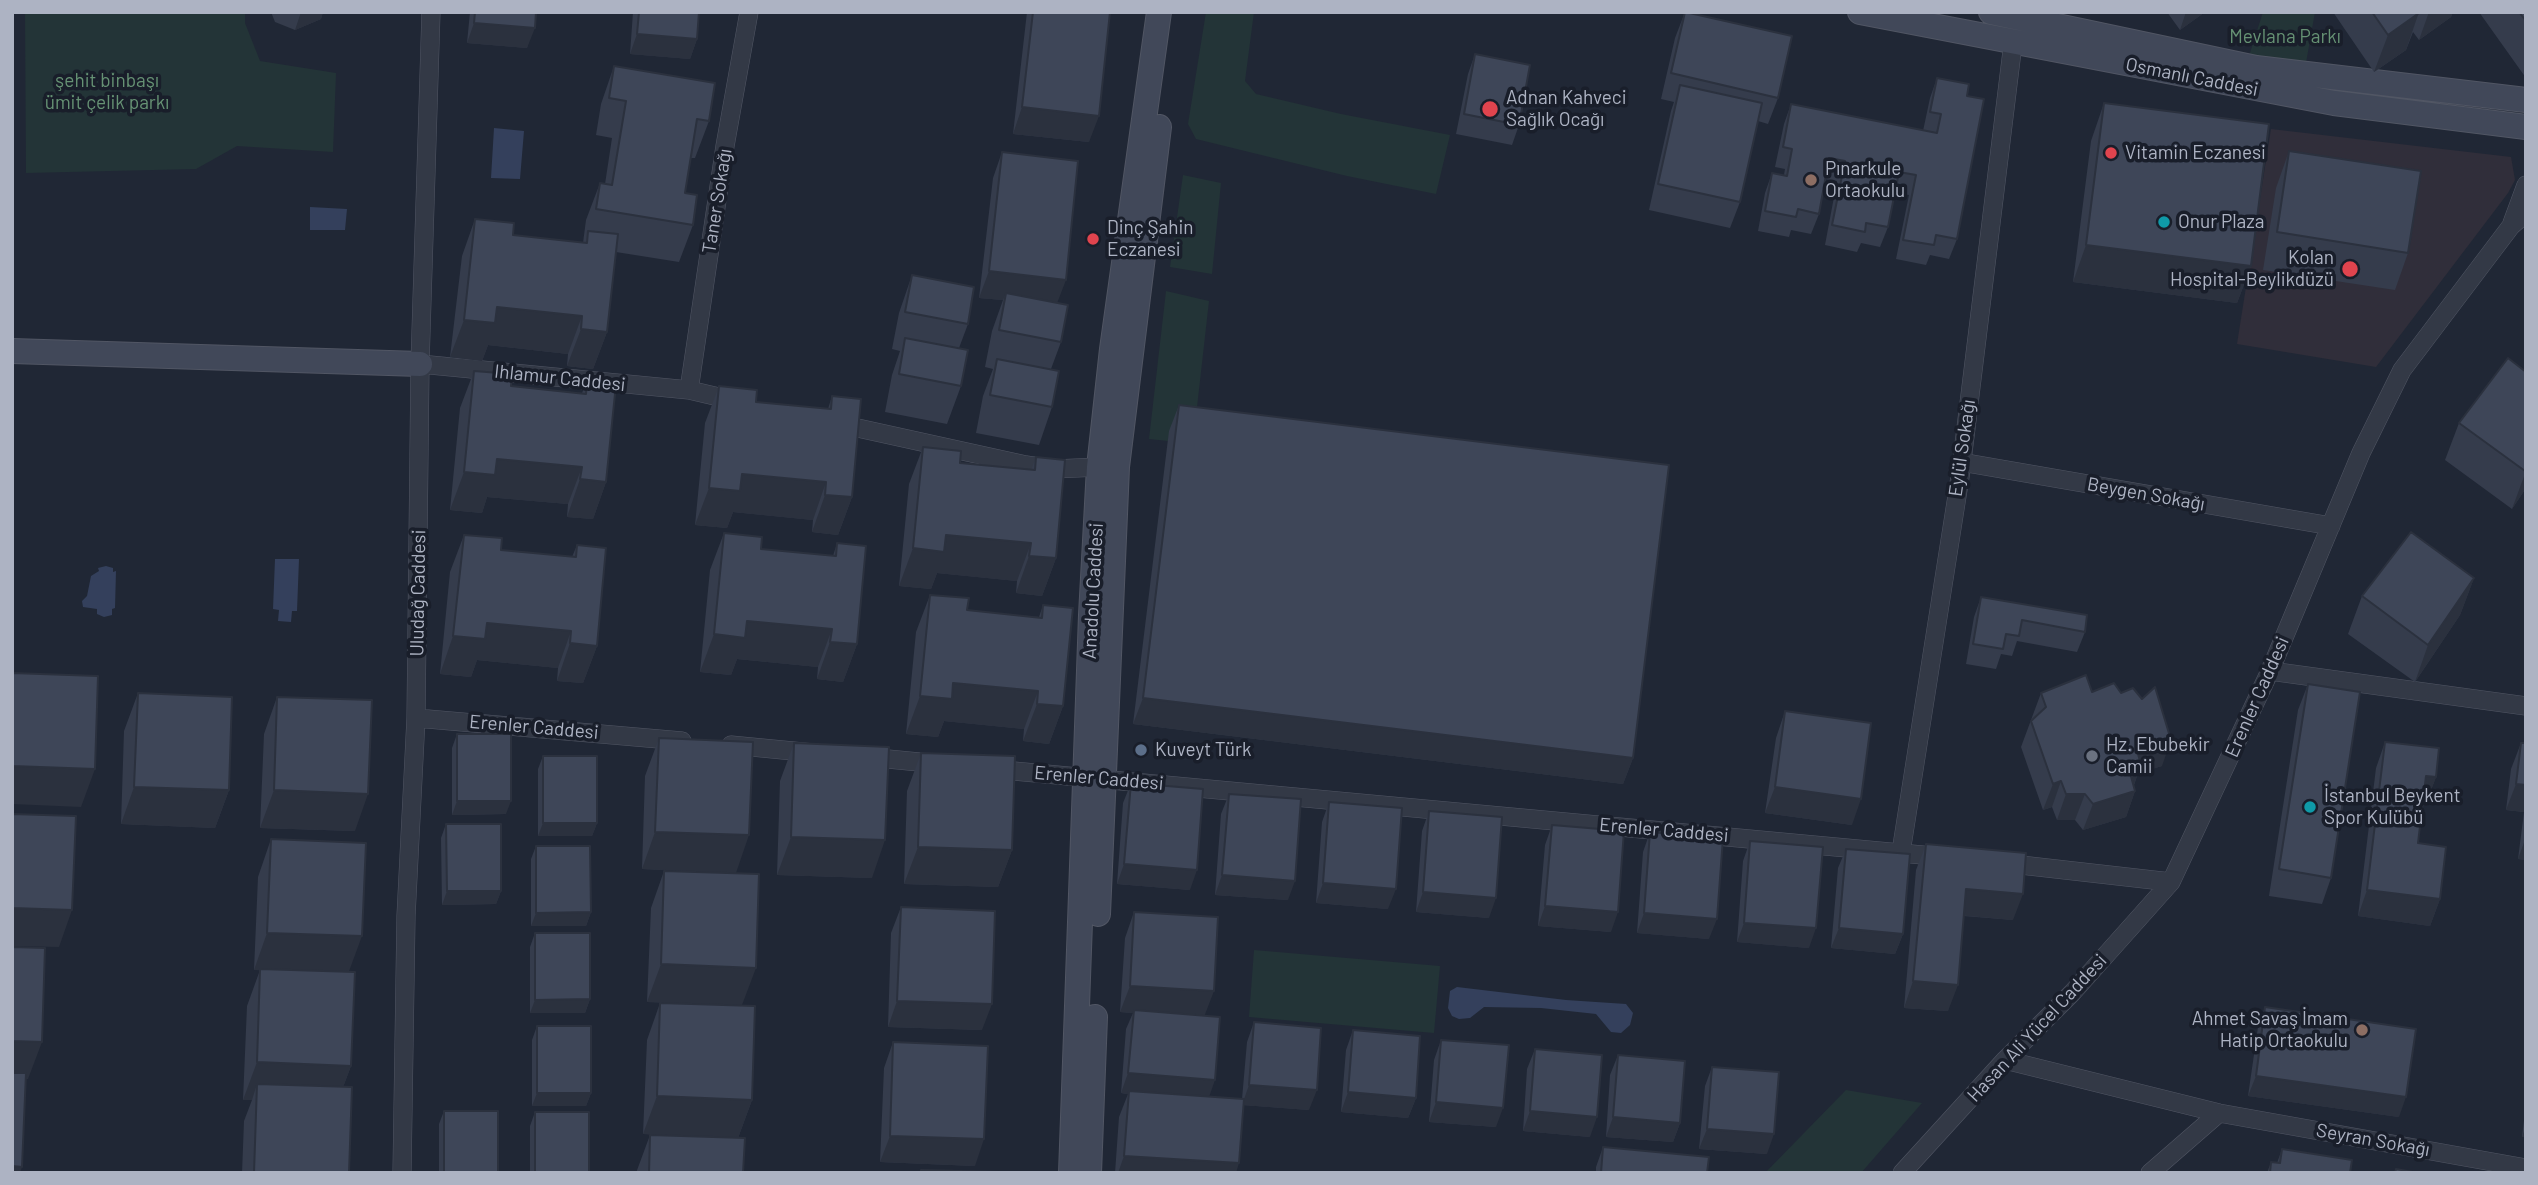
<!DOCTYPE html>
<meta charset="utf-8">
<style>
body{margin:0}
#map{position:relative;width:2538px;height:1185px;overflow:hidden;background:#202735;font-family:Barlow,sans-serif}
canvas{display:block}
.frame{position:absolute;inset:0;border:14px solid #adb3c3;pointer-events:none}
</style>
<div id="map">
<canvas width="2538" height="1185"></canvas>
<div class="frame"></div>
</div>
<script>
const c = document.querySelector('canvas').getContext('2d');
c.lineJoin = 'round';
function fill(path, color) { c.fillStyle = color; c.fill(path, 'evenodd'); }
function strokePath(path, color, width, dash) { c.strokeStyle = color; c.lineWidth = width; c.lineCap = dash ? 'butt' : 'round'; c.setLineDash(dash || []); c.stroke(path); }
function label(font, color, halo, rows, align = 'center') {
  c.font = font + ' Barlow,sans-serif'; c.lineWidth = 7; c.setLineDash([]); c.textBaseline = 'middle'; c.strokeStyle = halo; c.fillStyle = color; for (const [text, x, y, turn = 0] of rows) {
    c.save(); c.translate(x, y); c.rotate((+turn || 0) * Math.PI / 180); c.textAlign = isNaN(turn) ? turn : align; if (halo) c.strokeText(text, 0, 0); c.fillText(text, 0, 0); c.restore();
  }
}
const medical = new Path2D(`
 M2271,129L2511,157L2515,180L2508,193L2376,367L2237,344Z`);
const green = new Path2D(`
 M25,12H245V23L260,61L336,73L333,152L237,146L196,169L26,173Z
 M1206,12H1254L1245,81L1256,94L1341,114L1450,135L1436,194L1347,176L1196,139L1188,124Z
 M2263,12H2315L2306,63L2249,56Z
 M1183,175L1221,183L1212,274L1170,267Z
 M1166,291L1209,301L1194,434L1170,431L1168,441L1149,439Z
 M1254,950L1440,966L1434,1033L1249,1017Z
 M1846,1090L1922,1103L1861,1173H1765Z`);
const water = new Path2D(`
 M494,128L524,131L520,179L491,178Z
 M310,207L347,209L345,230H310Z
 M275,559H299L297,611H292L291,622L278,621L279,610L273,609Z
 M106,566L113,568V572L116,571L115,608L112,609V615L104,617L97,614V609L83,607L82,601L87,596L91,576L99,571L98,568Z
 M1457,987L1566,1000L1626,1004L1633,1013L1630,1025L1621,1033L1611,1032L1596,1014L1541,1008L1484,1007L1470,1018L1459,1019L1452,1016L1448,1008L1450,991Z`);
const street = new Path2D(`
 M2512,223L2526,185
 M420,364L689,390L736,401
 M689,390L725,146L749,12
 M835,423L1026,465L1054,469L1099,467
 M1961,462L2331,526
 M2270,671L2526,706
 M416,718L682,741
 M731,745L814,753
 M867,757L940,764
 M992,769L1944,857
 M1901,852L1960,477L2013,43
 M2003,863L2171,882L2270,671L2361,453L2402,370L2511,226L2526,213
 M2005,1060L2219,1113L2526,1168
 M402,1173L406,916L416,718L420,364L431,12
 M1902,1173L2005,1060L2072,993L2171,882
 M2150,1173L2219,1113`);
const secondary = new Path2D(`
 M1860,12L2334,103L2526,127
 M1991,12L2256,68L2526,100
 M12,351L420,364
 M1098,914L1117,467L1159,127
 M1071,1173L1091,615L1099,467L1112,349L1159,12
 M1089,1173L1095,1017`);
const wall = new Path2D(`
 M271,12H323L321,19L295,30L275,22Z
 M470,12H536L527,48L467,43Z
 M633,12H699L697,39L690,59L630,54Z
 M1027,12H1110L1089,142L1013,134Z
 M1685,12L1778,98L1768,124L1758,121L1740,202L1730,228L1649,210L1671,111L1674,102L1661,99L1675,38Z
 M2167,12H2205L2180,30Z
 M2333,12H2453L2451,17L2419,40L2413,32L2406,50L2374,72Z
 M2479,12H2526V78Z
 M1475,54L1519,125L1512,145L1456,134L1468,74Z
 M614,66L709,121L695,158H691L685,193L693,225L679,262L616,252L607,332L593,369L567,366L568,354L488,345L482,361L450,357L462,256L475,219L513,235L583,243L586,220L600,183L605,184L612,138L596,135L601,104Z
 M1937,78L1967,96L1957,239L1949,259L1930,255L1926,265L1896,259L1909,195L1895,193L1888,227L1880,247L1861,243L1857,252L1825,245L1837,181L1825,179L1819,214L1811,234L1791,230L1789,237L1758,231L1765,193L1772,173L1784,175L1785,169L1775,167L1784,124L1791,104L1923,131L1930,98Z
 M2104,103L2251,266L2237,303L2073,282L2091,141Z
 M2289,151L2408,253L2395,290L2263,270L2276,188Z
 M1002,152L1057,303L1061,342L1051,369L1052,407L1039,445L976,433L983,396L993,369L985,367L992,331L1003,300L979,298L993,178Z
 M912,275L968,324L959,348L961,386L947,424L885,412L892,375L900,351L892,349L899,313Z
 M474,371L511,386L582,393L587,381L606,482L593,519L567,517L568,504L487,497L482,513L450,510L460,408Z
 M2526,372V488L2512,509L2445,460L2459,423Z
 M719,386L756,402L828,409L832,396L852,497L838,535L812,532L813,520L733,512L727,528L695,525L705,423Z
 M1179,405L1633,758L1623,784L1133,724L1169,431Z
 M923,447L960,463L1031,470L1036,457L1056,558L1042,596L1016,593L1017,581L937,573L931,589L899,586L909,484Z
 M724,533L761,549L833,556L837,543L857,644L843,682L817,679L818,667L737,659L731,675L700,672L710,570Z
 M464,535L501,550L572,557L577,545L597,646L583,683L557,681L558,668L477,660L471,677L440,674L450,572Z
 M2474,578L2460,615L2415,682L2348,634L2362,596Z
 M930,595L967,610L1039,617L1043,605L1063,706L1049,744L1023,741L1024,729L944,721L938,737L906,734L916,632Z
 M1981,597L2085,632L2077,652L2017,641L2012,656L2001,654L1996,669L1966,664L1974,617Z
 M2308,684L2331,878L2322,904L2269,896L2298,710Z
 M2092,692L2162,766L2138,773L2134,785L2135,791L2126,817L2083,830L2075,820H2057L2052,807L2043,810L2021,747L2041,693Z
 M138,693L229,790L215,828L121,824L124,731Z
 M277,697L355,831L260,828L264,734Z
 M1785,711L1852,825L1765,813L1776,738Z
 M457,734L506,814L452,815V748Z
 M659,738L736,873L642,869L645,776Z
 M2385,742L2436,777L2426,803H2423L2418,843L2440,899L2430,926L2358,916L2376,768Z
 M794,743L872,878L777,875L780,781Z
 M2521,743H2526V860L2518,859L2524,812L2506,810L2511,769Z
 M921,753L1012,850L998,887L904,884L907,791Z
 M543,756L597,823L592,836H538V769Z
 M1131,783L1190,890L1117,884L1123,803Z
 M1229,794L1288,900L1215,895L1221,814Z
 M1329,802L1388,909L1316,903L1322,822Z
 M1429,811L1489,918L1416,912L1422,831Z
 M446,824L501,891L496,904L442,905L441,838Z
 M1552,825L1611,932L1538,926L1545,845Z
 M1650,832L1709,939L1637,933L1643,852Z
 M271,839L349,972L351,1066L343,1087L349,1173H242L244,1121L252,1100H243L247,1006L260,970H254L258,877Z
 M1750,841L1809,948L1737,942L1743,861Z
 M1926,844L2013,920L1964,916L1948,1011L1904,1008L1916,870Z
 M536,846L591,912L586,926H531V859Z
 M1846,849L1903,934L1895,954L1831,948L1838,868Z
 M664,871L742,1005L647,1002L651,908Z
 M901,907L982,1030L888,1027L891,933Z
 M1134,912L1205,1015L1209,1097L1242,1099L1247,1042L1254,1022L1309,1110L1243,1105L1236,1173H1115L1119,1117L1128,1094L1121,1093L1126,1029L1133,1013L1120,1012L1125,938Z
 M535,933L590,999L585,1013H530V947Z
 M660,1003L752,1100L738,1138L643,1134L647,1040Z
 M2265,1007L2399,1117L2248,1096L2258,1027Z
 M537,1026L591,1093L586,1106H532V1040Z
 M1353,1030L1416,1098L1408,1118L1341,1112L1346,1050Z
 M1441,1040L1496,1127L1429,1122L1434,1060Z
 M893,1042L975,1166L880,1162L884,1068Z
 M1535,1049L1590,1137L1523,1131L1527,1069Z
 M1618,1055L1680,1123L1673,1142L1606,1137L1610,1075Z
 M1712,1067L1767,1154L1699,1149L1705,1086Z
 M2526,1104V1137H2522Z
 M444,1111L498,1173H439V1124Z
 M535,1112L589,1173H530V1126Z
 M650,1135L743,1173H636Z
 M1603,1147L1707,1173H1596V1167Z
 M2282,1149L2350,1173H2267L2271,1162L2277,1163Z`);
const shadedWall = new Path2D(`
 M301,12H323L321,19L295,30Z
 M2186,12H2205L2180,30Z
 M2419,12L2406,50L2374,72L2388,35Z
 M2429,12H2453L2451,17L2419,40Z
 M474,23L535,28L527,48L467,43Z
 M637,34L697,39L690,59L630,54Z
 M1022,107L1099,116L1089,142L1013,134Z
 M2086,245L2251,266L2237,303L2073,282Z
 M989,271L1066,280L1056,306L1006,293L1003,300L979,298Z
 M497,307L582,316L568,354L488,345L482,361L450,357L464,320Z
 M581,329L607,332L593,369L567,366Z
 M497,459L582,467L568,504L487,497L482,513L450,510L464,472Z
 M2526,471V488L2512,509Z
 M742,474L826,482L813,520L733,512L727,528L695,525L709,488Z
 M580,479L606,482L593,519L567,517Z
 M825,495L852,497L838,535L812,532Z
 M946,535L1031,543L1017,581L937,573L931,589L899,586L913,548Z
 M1029,556L1056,558L1042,596L1016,593Z
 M2474,578L2460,615L2415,682L2428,645Z
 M747,621L832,629L818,667L737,659L731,675L700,672L714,634Z
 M487,623L571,631L558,668L477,660L471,677L440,674L453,636Z
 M830,642L857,644L843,682L817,679Z
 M570,643L597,646L583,683L557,681Z
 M953,683L1038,691L1024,729L944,721L938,737L906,734L920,696Z
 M1143,698L1633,758L1623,784L1133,724Z
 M1037,704L1063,706L1049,744L1023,741Z
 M2171,740L2162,766L2138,773L2132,791L2119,795L2137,750Z
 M12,766L95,769L81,807L12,804Z
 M2426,776L2436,777L2426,803L2417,802Z
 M2061,781L2052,807L2043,810L2053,784Z
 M2516,784L2526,785V807L2524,812L2506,810Z
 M134,787L229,790L215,828L121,824Z
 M1775,787L1861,799L1852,825L1765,813Z
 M274,790L368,794L355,831L260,828Z
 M2135,791L2126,817L2083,830L2093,804Z
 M2066,794H2085L2075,820H2057Z
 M457,801H511L506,814L452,815Z
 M543,823H597L592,836H538Z
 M655,832L749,835L736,873L642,869Z
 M791,837L885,840L872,878L777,875Z
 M2526,837V860L2518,859Z
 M918,847L1012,850L998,887L904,884Z
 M1124,864L1197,870L1190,890L1117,884Z
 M1222,875L1295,881L1288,900L1215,895Z
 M1323,883L1396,889L1388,909L1316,903Z
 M1966,889L2023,894L2013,920L1957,915Z
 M2367,890L2440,899L2430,926L2358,916Z
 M447,891H501L496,904L442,905Z
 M1423,892L1496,898L1489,918L1416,912Z
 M1545,906L1618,912L1611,932L1538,926Z
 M12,908L72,910L59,947L12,946Z
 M591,912L586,926H531L536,913Z
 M1644,913L1717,919L1709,939L1637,933Z
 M1744,923L1816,928L1809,948L1737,942Z
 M1839,928L1903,934L1895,954L1831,948Z
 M267,933L362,936L348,974L254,970Z
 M661,964L756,968L742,1005L647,1002Z
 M1913,981L1958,985L1948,1011L1904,1008Z
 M1130,986L1214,991L1204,1017L1134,1010L1133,1013L1120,1012Z
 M590,999L585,1013H530L535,1000Z
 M897,1001L992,1004L982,1030L888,1027Z
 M12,1041L42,1042L28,1079H12Z
 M257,1062L351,1066L337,1103L257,1084L252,1100H243Z
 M1128,1073L1215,1080L1208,1100L1129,1091L1128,1094L1121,1093Z
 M2256,1076L2406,1097L2399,1117L2248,1096Z
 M1249,1085L1317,1090L1309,1110L1242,1105Z
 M1348,1092L1416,1098L1408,1118L1341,1112Z
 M537,1093H591L586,1106H532Z
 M657,1096L752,1100L738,1138L643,1134Z
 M1436,1102L1503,1108L1496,1127L1429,1122Z
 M1530,1111L1597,1117L1590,1137L1523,1131Z
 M1613,1117L1680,1123L1673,1142L1606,1137Z
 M2526,1125V1137H2522Z
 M1707,1129L1774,1134L1767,1154L1699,1149Z
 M890,1136L984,1139L975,1166L880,1162Z
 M1124,1156L1239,1163L1236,1173H1118Z
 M12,1166L22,1167L20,1173H12Z`);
const building = new Path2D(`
 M475,12H536L535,28L474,23Z
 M639,12H699L697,39L637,34Z
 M1033,12H1110L1099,116L1022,107Z
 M1685,12L1792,36L1778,98L1671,73Z
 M2372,12H2419V13L2388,35Z
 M2519,12H2526V21Z
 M1475,54L1530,65L1519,125L1464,114Z
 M614,66L715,83L709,121L697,119L685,193L697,195L693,225L596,209L600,183L612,185L626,101L609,98Z
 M1937,78L1969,84L1967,96L1984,99L1957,239L1936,235L1934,245L1903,240L1916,175L1899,172L1888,227L1866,223L1865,232L1832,225L1845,161L1829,158L1819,214L1798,209L1796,217L1765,211L1772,173L1787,176L1792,149L1783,147L1791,104L1937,133L1941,114L1930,112Z
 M1680,85L1762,103L1740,202L1658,184Z
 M2104,103L2269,124L2251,266L2086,245Z
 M2289,151L2421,171L2408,253L2277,232Z
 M1002,152L1078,161L1066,280L989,271Z
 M475,219L514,223L513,235L587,243L588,231L618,234L607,332L581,329L582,316L497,307L495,323L464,320Z
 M912,275L974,287L968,324L905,312Z
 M1006,293L1068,305L1061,342L999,330Z
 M905,338L968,350L961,386L899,374Z
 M2508,358L2526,372L2525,471L2459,423Z
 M997,359L1059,371L1052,407L990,395Z
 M474,371L512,374L511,386L586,394L587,381L616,384L606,482L580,479L582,467L497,459L495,475L464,472Z
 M719,386L757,390L756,402L831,409L832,396L861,399L852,497L825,495L826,482L742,474L740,491L709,488Z
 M1179,405L1669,465L1633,758L1143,698Z
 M923,447L961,451L960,463L1035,470L1036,457L1065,460L1056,558L1029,556L1031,543L946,535L944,552L913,548Z
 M2411,532L2474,578L2428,645L2362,596Z
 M724,533L762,537L761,549L836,556L837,543L866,546L857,644L830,642L832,629L747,621L745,638L714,634Z
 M464,535L502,538L501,550L576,557L577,545L606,548L597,646L570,643L571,631L487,623L485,639L453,636Z
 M930,595L969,598L967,610L1042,618L1043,605L1073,608L1063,706L1037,704L1038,691L953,683L952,699L920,696Z
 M1981,597L2087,615L2085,632L2022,620L2019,636L2006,634L2003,649L1973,644Z
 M12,673L98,676L95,769L12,766Z
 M2086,675L2092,692L2114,683L2121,693L2133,688L2142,699L2155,687L2171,740L2137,750L2141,765L2129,769L2135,791L2093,804L2085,794H2066L2061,781L2053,784L2031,721L2046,707L2041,693Z
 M2308,684L2360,692L2331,878L2279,869Z
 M138,693L232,697L229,790L134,787Z
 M277,697L372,700L368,794L274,790Z
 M1785,711L1871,723L1861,799L1775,787Z
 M457,734H511V801H457Z
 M659,738L753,742L749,835L655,832Z
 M2385,742L2439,748L2436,777L2426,776L2418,843L2446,847L2440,899L2367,890Z
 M794,743L889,747L885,840L791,837Z
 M2521,743H2526V785L2516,784Z
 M921,753L1015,756L1012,850L918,847Z
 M543,756H597V823H543Z
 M1131,783L1203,789L1197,870L1124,864Z
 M1229,794L1301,799L1295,881L1222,875Z
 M1329,802L1402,808L1396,889L1323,883Z
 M1429,811L1502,817L1496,898L1423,892Z
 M12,814L76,816L72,910L12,908Z
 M446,824H501V891H447Z
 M1552,825L1624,831L1618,912L1545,906Z
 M1650,832L1723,838L1717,919L1644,913Z
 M271,839L366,843L362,936L267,933Z
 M1750,841L1823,847L1816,928L1744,923Z
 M1926,844L2026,853L2023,894L1966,889L1958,985L1913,981Z
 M536,846H590L591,912L536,913Z
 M1846,849L1910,854L1903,934L1839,928Z
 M664,871L759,874L756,968L661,964Z
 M901,907L995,911L992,1004L897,1001Z
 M1134,912L1218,917L1214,991L1130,986Z
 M535,933H590V999L535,1000Z
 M12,947L45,948L42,1042L12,1041Z
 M260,969L355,972L351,1066L257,1062Z
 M660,1003L755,1006L752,1100L657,1096Z
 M2265,1007L2416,1029L2406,1097L2256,1076Z
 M1134,1010L1220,1017L1215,1080L1128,1073Z
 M1254,1022L1321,1028L1317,1090L1249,1085Z
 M537,1026H591V1093H537Z
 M1353,1030L1420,1036L1416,1098L1348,1092Z
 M1441,1040L1509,1045L1503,1108L1436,1102Z
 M893,1042L988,1046L984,1139L890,1136Z
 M1535,1049L1602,1055L1597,1117L1530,1111Z
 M1618,1055L1685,1061L1680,1123L1613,1117Z
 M1712,1067L1779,1072L1774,1134L1707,1129Z
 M12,1073H26L22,1167L12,1166Z
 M257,1084L352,1087L349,1173H254Z
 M1129,1091L1244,1099L1239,1163L1124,1156Z
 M444,1111H498V1173H444Z
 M535,1112H589V1173H535Z
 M650,1135L745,1138L743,1173H649Z
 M1603,1147L1709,1157L1707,1173H1601Z
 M2282,1149L2352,1160L2350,1173H2270L2271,1162L2280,1163Z
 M2396,1169L2418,1173H2395Z
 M921,1170L1000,1172V1173H921Z`);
const markers = [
 [1490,109,9,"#e0444e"],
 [2111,153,7,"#e0444e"],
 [1811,180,7,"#8d6e63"],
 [2164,222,7,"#0f9aa8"],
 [1093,239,7,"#e0444e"],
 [2350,269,9,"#e0444e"],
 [1141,750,7,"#5c6f8a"],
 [2092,756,7,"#6b7280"],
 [2310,807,7,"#0f9aa8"],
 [2362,1030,7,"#8d6e63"]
];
const parkNames = [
 ["Mevlana Parkı",2285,37],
 ["şehit binbaşı",107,81],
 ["ümit çelik parkı",107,103]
];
const streetNames = [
 ["Osmanlı Caddesi",2192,77,11],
 ["Taner Sokağı",717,201,-81],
 ["Ihlamur Caddesi",560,378,6],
 ["Eylül Sokağı",1962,448,-82],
 ["Beygen Sokağı",2146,494,10],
 ["Anadolu Caddesi",1093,591,-87],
 ["Uludağ Caddesi",418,593,-89],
 ["Erenler Caddesi",2257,697,-66],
 ["Erenler Caddesi",534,727,5],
 ["Erenler Caddesi",1099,778,5],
 ["Erenler Caddesi",1664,830,5],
 ["Hasan Ali Yücel Caddesi",2037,1028,-47],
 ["Seyran Sokağı",2373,1140,10]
];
const poiNames = [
 ["Adnan Kahveci",1506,98],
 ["Sağlık Ocağı",1506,120],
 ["Vitamin Eczanesi",2125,153],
 ["Pınarkule",1825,169],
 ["Ortaokulu",1825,191],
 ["Onur Plaza",2178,222],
 ["Dinç Şahin",1107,228],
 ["Eczanesi",1107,250],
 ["Kolan",2334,258,"right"],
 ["Hospital-Beylikdüzü",2334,280,"right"],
 ["Hz. Ebubekir",2106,745],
 ["Camii",2106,767],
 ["Kuveyt Türk",1155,750],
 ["İstanbul Beykent",2324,796],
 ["Spor Kulübü",2324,818],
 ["Ahmet Savaş İmam",2348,1019,"right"],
 ["Hatip Ortaokulu",2348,1041,"right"]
];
fill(medical, '#302e3a');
fill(green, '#233437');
fill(water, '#34405c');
strokePath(street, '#515664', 19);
strokePath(secondary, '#515664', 26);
strokePath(street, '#333946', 18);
strokePath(secondary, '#414859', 24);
fill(wall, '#353c4c');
fill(shadedWall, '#2b313e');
fill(building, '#3e4658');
strokePath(building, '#2b313e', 2);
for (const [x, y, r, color] of markers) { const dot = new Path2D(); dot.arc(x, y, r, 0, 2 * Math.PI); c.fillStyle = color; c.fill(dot); strokePath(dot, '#191e2a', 2.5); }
label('19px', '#669274', '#191e2a', parkNames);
label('19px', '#adb3c3', '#191e2a', streetNames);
label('19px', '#adb3c3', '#191e2a', poiNames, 'left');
</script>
